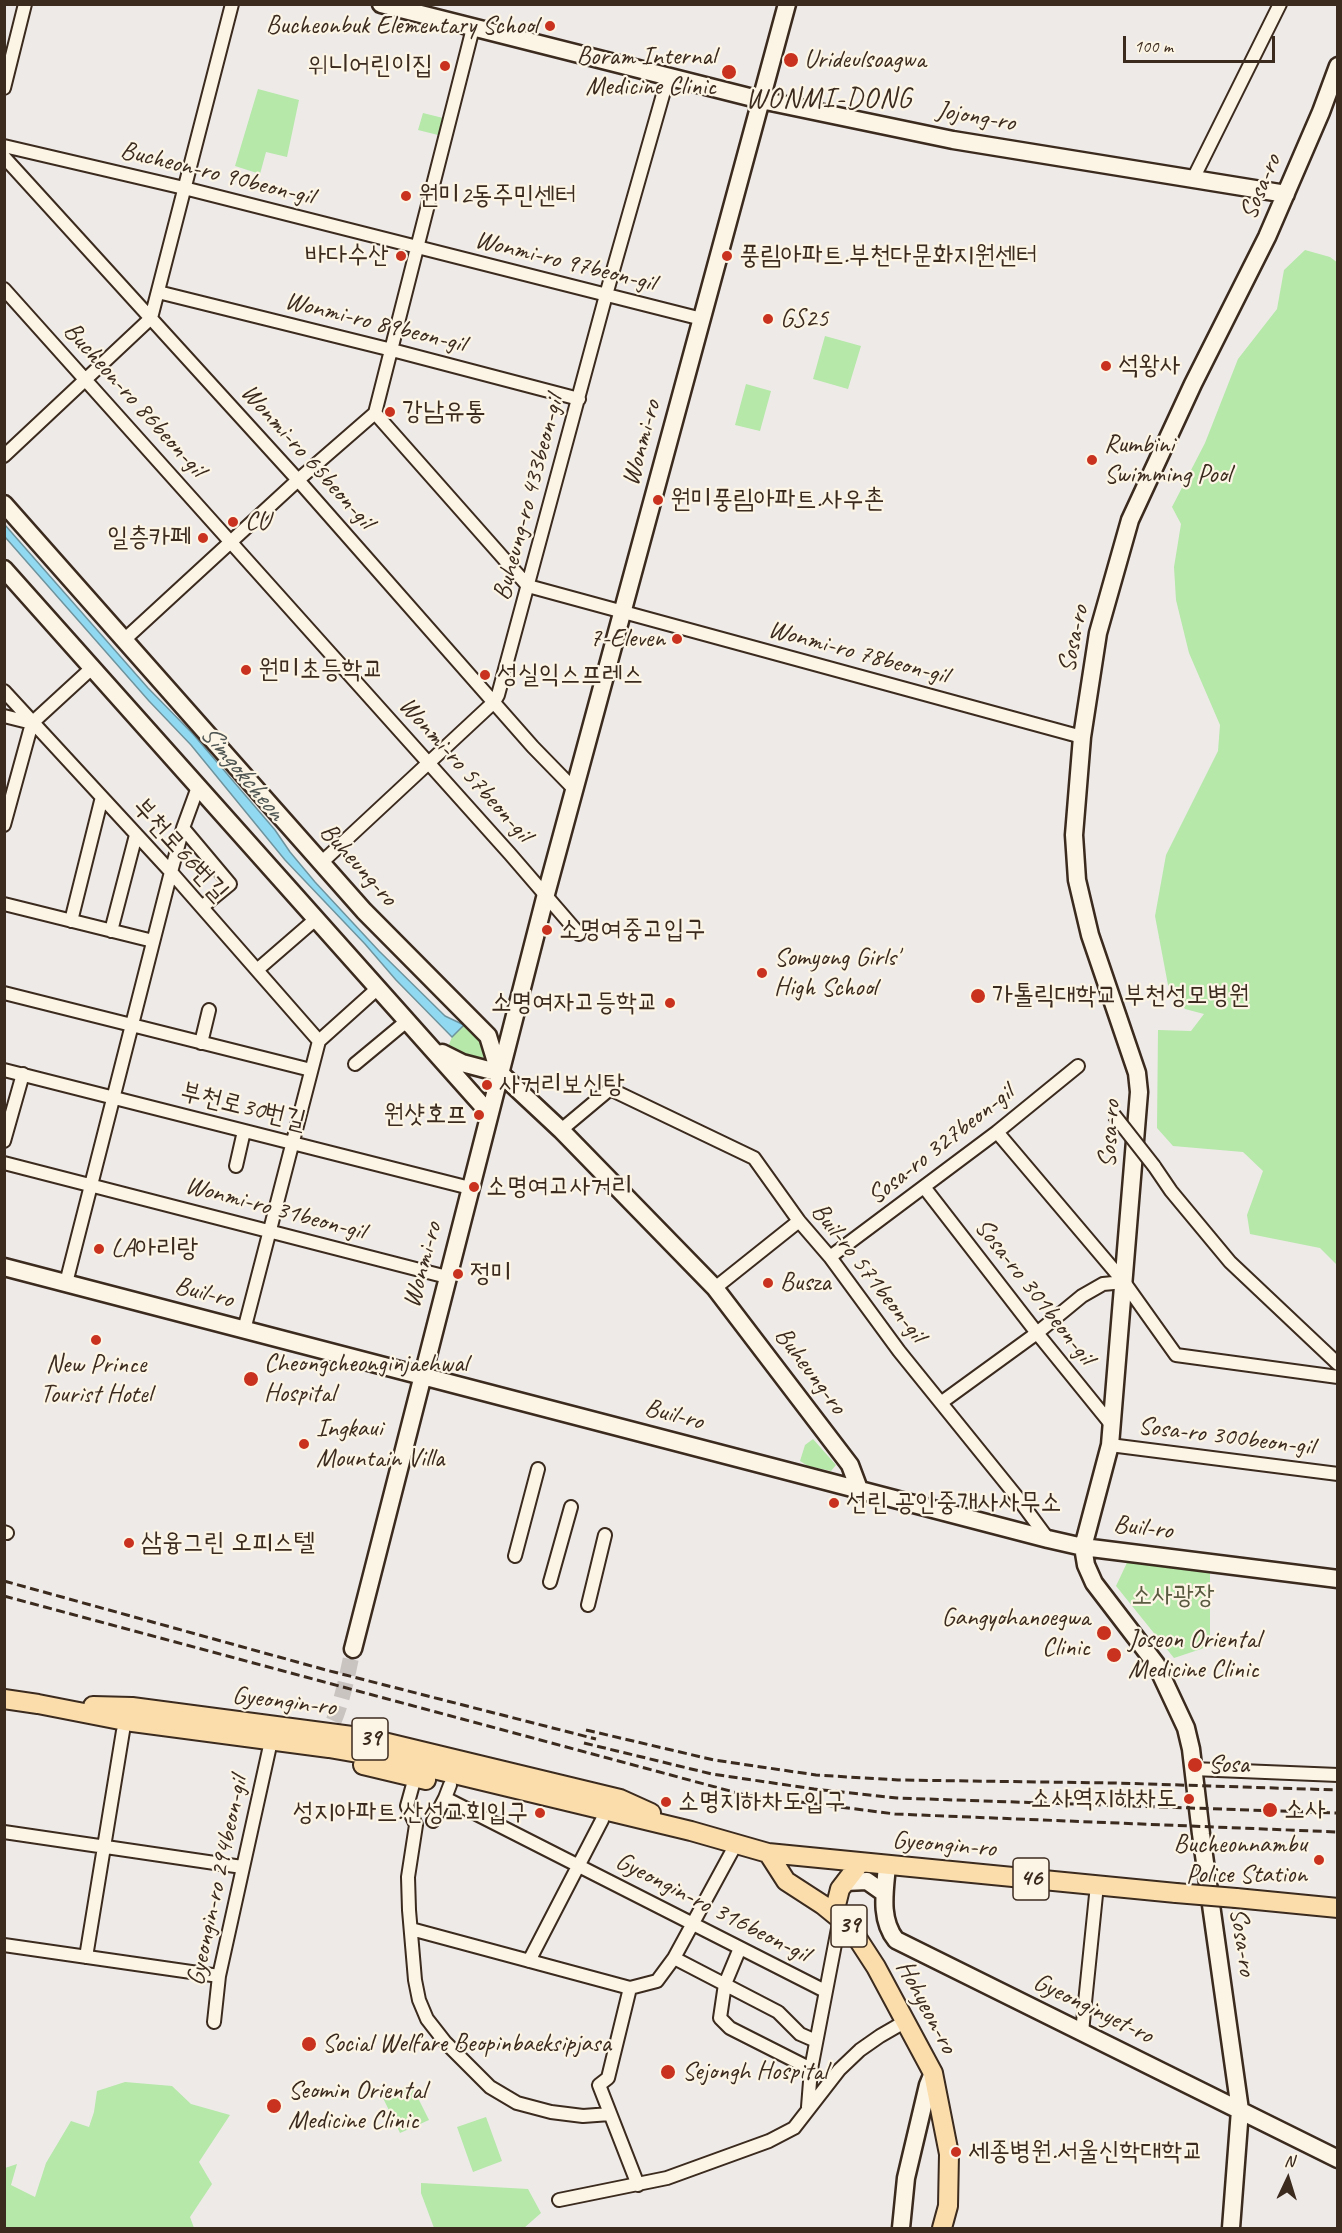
<!DOCTYPE html>
<meta charset="utf-8">
<style>
body{margin:0}
#map{position:relative;width:1342px;height:2233px;overflow:hidden;background:#eeeae8;font-family:Caveat,sans-serif}
canvas{display:block}
.frame{position:absolute;inset:0;border:6px solid #3b2a1e;pointer-events:none}
.north{position:absolute;left:1258px;top:2149px;width:60px;height:60px;-webkit-text-stroke:4px #fcf5e5;paint-order:stroke;rotate:4deg;font-size:16px;font-weight:700;line-height:24px;text-align:center;color:#3b2a1e}
.north::after{content:'';display:block;margin:auto;width:21px;height:27px;background:#3b2a1e;clip-path:polygon(50% 0,100% 100%,50% 72%,0 100%)}
.scale{position:absolute;left:1123px;top:36px;width:152px;height:27px;box-sizing:border-box;border:3px solid #3b2a1e;border-top:0;padding-left:8px;font-size:18px;line-height:21px;white-space:nowrap;color:#3b2a1e;-webkit-text-stroke:4px #fcf5e5;paint-order:stroke}
</style>
<div id="map">
<canvas width="1342" height="2233"></canvas>
<div class="frame"></div>
<div class="north">N</div>
<div class="scale">100 m</div>
</div>
<script>
const c = document.querySelector('canvas').getContext('2d');
c.lineJoin = 'round';
function fill(path, color) { c.fillStyle = color; c.fill(path, 'evenodd'); }
function strokePath(path, color, width, dash) { c.strokeStyle = color; c.lineWidth = width; c.lineCap = dash ? 'butt' : 'round'; c.setLineDash(dash || []); c.stroke(path); }
function label(font, color, halo, rows, align = 'center') {
  c.font = font + ' Caveat,"Poor Story",sans-serif'; c.lineWidth = 4.5; c.setLineDash([]); c.textBaseline = 'middle'; c.strokeStyle = halo; c.fillStyle = color; for (const [text, x, y, turn = 0] of rows) {
    c.save(); c.translate(x, y); c.rotate((+turn || 0) * Math.PI / 180); c.textAlign = isNaN(turn) ? turn : align; if (halo) c.strokeText(text, 0, 0); c.fillText(text, 0, 0); c.restore();
  }
}
const green = new Path2D(`
 M258,89L299,100L287,157L266,152L260,174L235,166Z
 M423,113L451,120L446,137L418,130Z
 M1305,250L1330,257L1338,263V1263L1336,1264L1320,1248L1250,1234L1247,1215L1263,1171L1243,1152L1173,1146L1157,1128L1158,1030L1191,1031L1204,1014L1185,1009L1168,985L1155,916L1166,855L1218,751L1220,725L1189,653L1176,600L1174,567L1181,524L1172,507L1205,443L1238,359L1277,309L1284,270Z
 M825,336L861,346L848,389L813,379Z
 M746,384L771,391L760,431L735,425Z
 M464,1025C477,1025 482,1040 487,1051C484,1058 481,1060 475,1062L448,1047L452,1037Z
 M813,1439L836,1465L831,1471L808,1466L800,1461L805,1445Z
 M1132,1552L1210,1562V1646L1174,1658L1116,1586Z
 M125,2082L172,2086L191,2104L230,2115L199,2162L212,2184L190,2217L194,2228H5V2168L17,2164L11,2185L35,2197L46,2163L71,2121L89,2127L94,2112L97,2091Z
 M411,2084L429,2120L400,2133L383,2098Z
 M486,2117L502,2161L473,2172L457,2127Z
 M421,2183L528,2189L541,2213L524,2228H434L421,2193Z`);
const water = new Path2D(`
 M5,525L148,688L193,734L275,830L290,852L315,882L379,951L445,1016L464,1025L452,1037L396,980L365,944L285,860L191,745L149,701L5,537Z`);
const secondaryTunnel = new Path2D(`
 M319,1739C338,1733 348,1669 353,1649`);
const street = new Path2D(`
 M4,88L25,4
 M4,146L184,188L702,319
 M4,157L298,480L533,747L574,789
 M1193,179L1280,4
 M4,289L510,854L579,934
 M158,292L392,350L579,399
 M375,413L528,586L1082,737
 M375,413L473,28
 M4,456L151,318L232,4
 M124,640L298,480L375,413
 M4,691L171,872L319,1041
 M4,716L32,723
 M4,825L32,723L93,667
 M183,828L230,884L202,907
 M321,863L494,702L498,695L606,295L668,77
 M4,904L153,941
 M71,921L102,797
 M111,931L136,835
 M257,970L317,918
 M4,993L311,1070
 M201,1043L209,1010
 M355,1064L408,1020
 M4,1070L470,1188
 M561,1130L610,1089L754,1158L799,1221L830,1257L899,1351L1017,1497L1048,1539
 M997,1132L1124,1282L1176,1355L1338,1377
 M4,1141L23,1074
 M4,1163L447,1277
 M236,1166L244,1131
 M1154,1166L1171,1191L1230,1262L1338,1364
 M924,1187L1037,1333L1110,1423
 M830,1257L997,1132L1078,1066
 M66,1283L171,872L183,828L198,787
 M715,1288L799,1221
 M244,1330L319,1041L378,988
 M942,1402L1037,1333L1082,1296L1103,1284L1124,1282
 M1110,1445L1338,1474
 M4,1532L7,1533
 M515,1556L538,1469
 M550,1582L571,1507
 M588,1605L605,1535
 M1193,1769L1338,1775
 M415,1777L407,1806L416,1825L408,1877L409,1910L415,1980L419,2000L427,2019L445,2042L490,2087L517,2103L551,2112L583,2116L610,2114
 M450,1785L445,1798L825,1991
 M433,1821L445,1798
 M4,1832L242,1867
 M411,1929L630,1988
 M4,1945L219,1976
 M740,1948L725,1984L720,2018L730,2028L811,2069
 M86,1957L123,1731
 M674,1958L778,2012L800,2034L816,2041
 M529,1961L602,1820
 M214,2022L219,1976L269,1750
 M1082,2032L1097,1885
 M808,2107L811,2069L840,1918
 M638,2185L599,2085L608,2078L630,1988L657,1981L674,1958L736,1844
 M559,2200L667,2178L769,2141L794,2128L839,2070L860,2050L880,2036L906,2021`);
const secondary = new Path2D(`
 M381,4L761,100L953,140L1286,194
 M4,504L364,911L488,1036L499,1072
 M4,569L489,1113
 M442,1053L462,1063L500,1073L561,1130L715,1288L850,1465L859,1489
 M4,1267L1048,1539L1083,1547L1338,1579
 M353,1649L546,894L787,4
 M887,1866C885,1890 879,1919 896,1940L1338,2159
 M845,1882L867,1881L884,1893
 M901,2228L906,2178L928,2085L933,2073
 M1231,2228L1240,2110L1201,1834L1191,1749L1186,1728L1156,1664L1094,1583L1086,1565L1083,1547L1110,1445L1139,1092L1137,1073L1090,935L1077,880L1074,835L1082,737L1098,633L1130,520L1193,384L1267,237L1321,112L1338,66`);
const primary = new Path2D(`
 M4,1699L38,1704L125,1721L329,1748L392,1759L691,1831L768,1853L1176,1893
 M93,1706L132,1707L367,1738L620,1799L651,1813
 M363,1765L426,1780
 M768,1853L786,1881L823,1905L850,1927L876,1967L933,2073L949,2154L948,2206L942,2228
 M1236,1898L1338,1908
 M834,1913L840,1889L860,1863`);
const rail = new Path2D(`
 M4,1581L326,1670L596,1739
 M4,1596L745,1795L895,1814L1338,1832
 M586,1730L714,1760L816,1775L898,1780L1116,1783L1338,1790
 M584,1743L712,1774L814,1789L897,1798L1338,1813`);
const streetBridge = new Path2D(`
 M1114,1115L1154,1166`);
const primaryBridge = new Path2D(`
 M1176,1893L1236,1898`);
const markers = [
 [550,26,6,"#c8321e"],
 [791,60,8,"#c8321e"],
 [445,66,6,"#c8321e"],
 [729,72,8,"#c8321e"],
 [406,196,6,"#c8321e"],
 [401,256,6,"#c8321e"],
 [727,256,6,"#c8321e"],
 [768,319,6,"#c8321e"],
 [1106,366,6,"#c8321e"],
 [390,412,6,"#c8321e"],
 [1092,460,6,"#c8321e"],
 [658,500,6,"#c8321e"],
 [233,522,6,"#c8321e"],
 [203,538,6,"#c8321e"],
 [677,639,6,"#c8321e"],
 [246,670,6,"#c8321e"],
 [485,675,6,"#c8321e"],
 [547,930,6,"#c8321e"],
 [762,973,6,"#c8321e"],
 [978,996,8,"#c8321e"],
 [670,1003,6,"#c8321e"],
 [487,1085,6,"#c8321e"],
 [479,1115,6,"#c8321e"],
 [474,1187,6,"#c8321e"],
 [99,1249,6,"#c8321e"],
 [458,1274,6,"#c8321e"],
 [768,1283,6,"#c8321e"],
 [96,1340,6,"#c8321e"],
 [251,1379,8,"#c8321e"],
 [304,1444,6,"#c8321e"],
 [834,1503,6,"#c8321e"],
 [129,1543,6,"#c8321e"],
 [1104,1633,8,"#c8321e"],
 [1114,1655,8,"#c8321e"],
 [1195,1765,8,"#c8321e"],
 [1189,1799,6,"#c8321e"],
 [666,1802,6,"#c8321e"],
 [1270,1810,8,"#c8321e"],
 [540,1813,6,"#c8321e"],
 [1319,1860,6,"#c8321e"],
 [309,2044,8,"#c8321e"],
 [668,2072,8,"#c8321e"],
 [274,2106,8,"#c8321e"],
 [956,2152,6,"#c8321e"]
];
const shields = [
 [370,1739,36],
 [1031,1879,36],
 [849,1926,36]
];
const shieldNames = [
 ["39",370,1739],
 ["46",1031,1879],
 ["39",849,1926]
];
const poiNames = [
 ["Bucheonbuk Elementary School",538,26,"right"],
 ["Boram Internal",716,57,"right"],
 ["Medicine Clinic",716,87,"right"],
 ["Urideulsoagwa",804,60],
 ["위니어린이집",433,66,"right"],
 ["원미2동주민센터",418,196],
 ["바다수산",389,256,"right"],
 ["풍림아파트.부천다문화지원센터",739,256],
 ["GS25",780,319],
 ["석왕사",1118,366],
 ["강남유통",402,412],
 ["Rumbini",1104,445],
 ["Swimming Pool",1104,475],
 ["원미풍림아파트.사우촌",670,500],
 ["CU",245,522],
 ["일층카페",191,538,"right"],
 ["7-Eleven",665,639,"right"],
 ["원미초등학교",258,670],
 ["성실익스프레스",497,675],
 ["소명여중고입구",559,930],
 ["Somyong Girls'",774,958],
 ["High School",774,988],
 ["가톨릭대학교 부천성모병원",992,996],
 ["소명여자고등학교",658,1003,"right"],
 ["사거리보신탕",499,1085],
 ["원샷호프",467,1115,"right"],
 ["소명여고사거리",486,1187],
 ["LA아리랑",111,1249],
 ["정미",470,1274],
 ["Busza",780,1283],
 ["Cheongcheonginjaehwal",264,1364],
 ["Hospital",264,1394],
 ["New Prince",96,1365,"center"],
 ["Tourist Hotel",96,1395,"center"],
 ["Ingkaui",316,1429],
 ["Mountain Villa",316,1459],
 ["선린 공인중개사사무소",846,1503],
 ["삼융그린 오피스텔",141,1543],
 ["Gangyohanoegwa",1090,1618,"right"],
 ["Clinic",1090,1648,"right"],
 ["Joseon Oriental",1128,1640],
 ["Medicine Clinic",1128,1670],
 ["Sosa",1208,1765],
 ["소사역지하차도",1177,1799,"right"],
 ["소명지하차도입구",678,1802],
 ["소사",1284,1810],
 ["성지아파트.산성교회입구",528,1813,"right"],
 ["Bucheonnambu",1307,1845,"right"],
 ["Police Station",1307,1875,"right"],
 ["Social Welfare Beopinbaeksipjasa",322,2044],
 ["Sejongh Hospital",682,2072],
 ["Seomin Oriental",288,2091],
 ["Medicine Clinic",288,2121],
 ["세종병원.서울신학대학교",968,2152]
];
const streetNames = [
 ["Jojong-ro",976,117,10],
 ["Bucheon-ro 90beon-gil",217,174,14],
 ["Sosa-ro",1261,187,-67],
 ["Wonmi-ro 97beon-gil",565,262,14],
 ["Wonmi-ro 89beon-gil",375,323,14],
 ["Bucheon-ro 86beon-gil",134,400,48],
 ["Wonmi-ro",642,443,-75],
 ["Wonmi-ro 65beon-gil",307,457,48],
 ["Buheung-ro 433beon-gil",529,498,-75],
 ["Sosa-ro",1074,639,-78],
 ["Wonmi-ro 78beon-gil",858,653,15],
 ["Wonmi-ro 57beon-gil",465,770,48],
 ["부천로66번길",180,850,48],
 ["Buheung-ro",358,865,48],
 ["부천로30번길",243,1107,14],
 ["Sosa-ro",1110,1134,-86],
 ["Sosa-ro 327beon-gil",941,1145,-38],
 ["Wonmi-ro 31beon-gil",275,1209,15],
 ["Wonmi-ro",423,1265,-75],
 ["Buil-ro 571beon-gil",868,1273,52],
 ["Sosa-ro 301beon-gil",1034,1292,52],
 ["Buil-ro",204,1293,15],
 ["Buheung-ro",810,1371,53],
 ["Buil-ro",674,1415,15],
 ["Sosa-ro 300beon-gil",1226,1437,7],
 ["Buil-ro",1143,1528,7],
 ["Gyeongin-ro",284,1702,7],
 ["Gyeongin-ro",944,1845,5],
 ["Gyeongin-ro 294beon-gil",218,1881,-78],
 ["Gyeongin-ro 316beon-gil",712,1908,27],
 ["Sosa-ro",1242,1942,82],
 ["Hohyeon-ro",926,2007,62],
 ["Gyeonginyet-ro",1093,2009,26]
];
const parkNames = [
 ["소사광장",1173,1596]
];
const waterNames = [
 ["Simgokcheon",242,773,50]
];
const quarterNames = [
 ["WONMI-DONG",829,100]
];
fill(green, '#b5e8a9');
fill(water, '#90d9f1');
strokePath(water, '#6e939d', 1.5);
strokePath(secondaryTunnel, '#cac4c0', 16, [16, 8]);
strokePath(street, '#3b2a1e', 16);
strokePath(secondary, '#3b2a1e', 21);
strokePath(primary, '#3b2a1e', 22);
strokePath(street, '#fcf5e5', 12);
strokePath(secondary, '#fcf5e5', 16);
strokePath(primary, '#faddab', 18);
strokePath(rail, '#3b2a1e', 3, [9, 4.5]);
strokePath(streetBridge, '#3b2a1e', 16, []);
strokePath(primaryBridge, '#3b2a1e', 22, []);
strokePath(streetBridge, '#fcf5e5', 12);
strokePath(primaryBridge, '#faddab', 18);
for (const [x, y, r, color] of markers) { const dot = new Path2D(); dot.arc(x, y, r, 0, 2 * Math.PI); c.fillStyle = color; c.fill(dot); strokePath(dot, '#fcf5e5', 2); }
for (const [x, y, w] of shields) { const box = new Path2D(); box.roundRect(x - w / 2, y - 21, w, 42, 4.5); c.fillStyle = '#fcf5e5'; c.fill(box); strokePath(box, '#3b2a1e', 1.5); }
label('bold 24px', '#3b2a1e', null, shieldNames);
label('26px', '#3b2a1e', '#fcf5e5', poiNames, 'left');
label('26px', '#3b2a1e', '#fcf5e5', streetNames);
label('26px', '#5a5a41', '#fcf5e5', parkNames);
label('italic 27px', '#505653', '#fcf5e5', waterNames);
c.letterSpacing = '1.5px';
label('28px', '#3b2a1e', '#fcf5e5', quarterNames);
c.letterSpacing = '0px';
</script>
